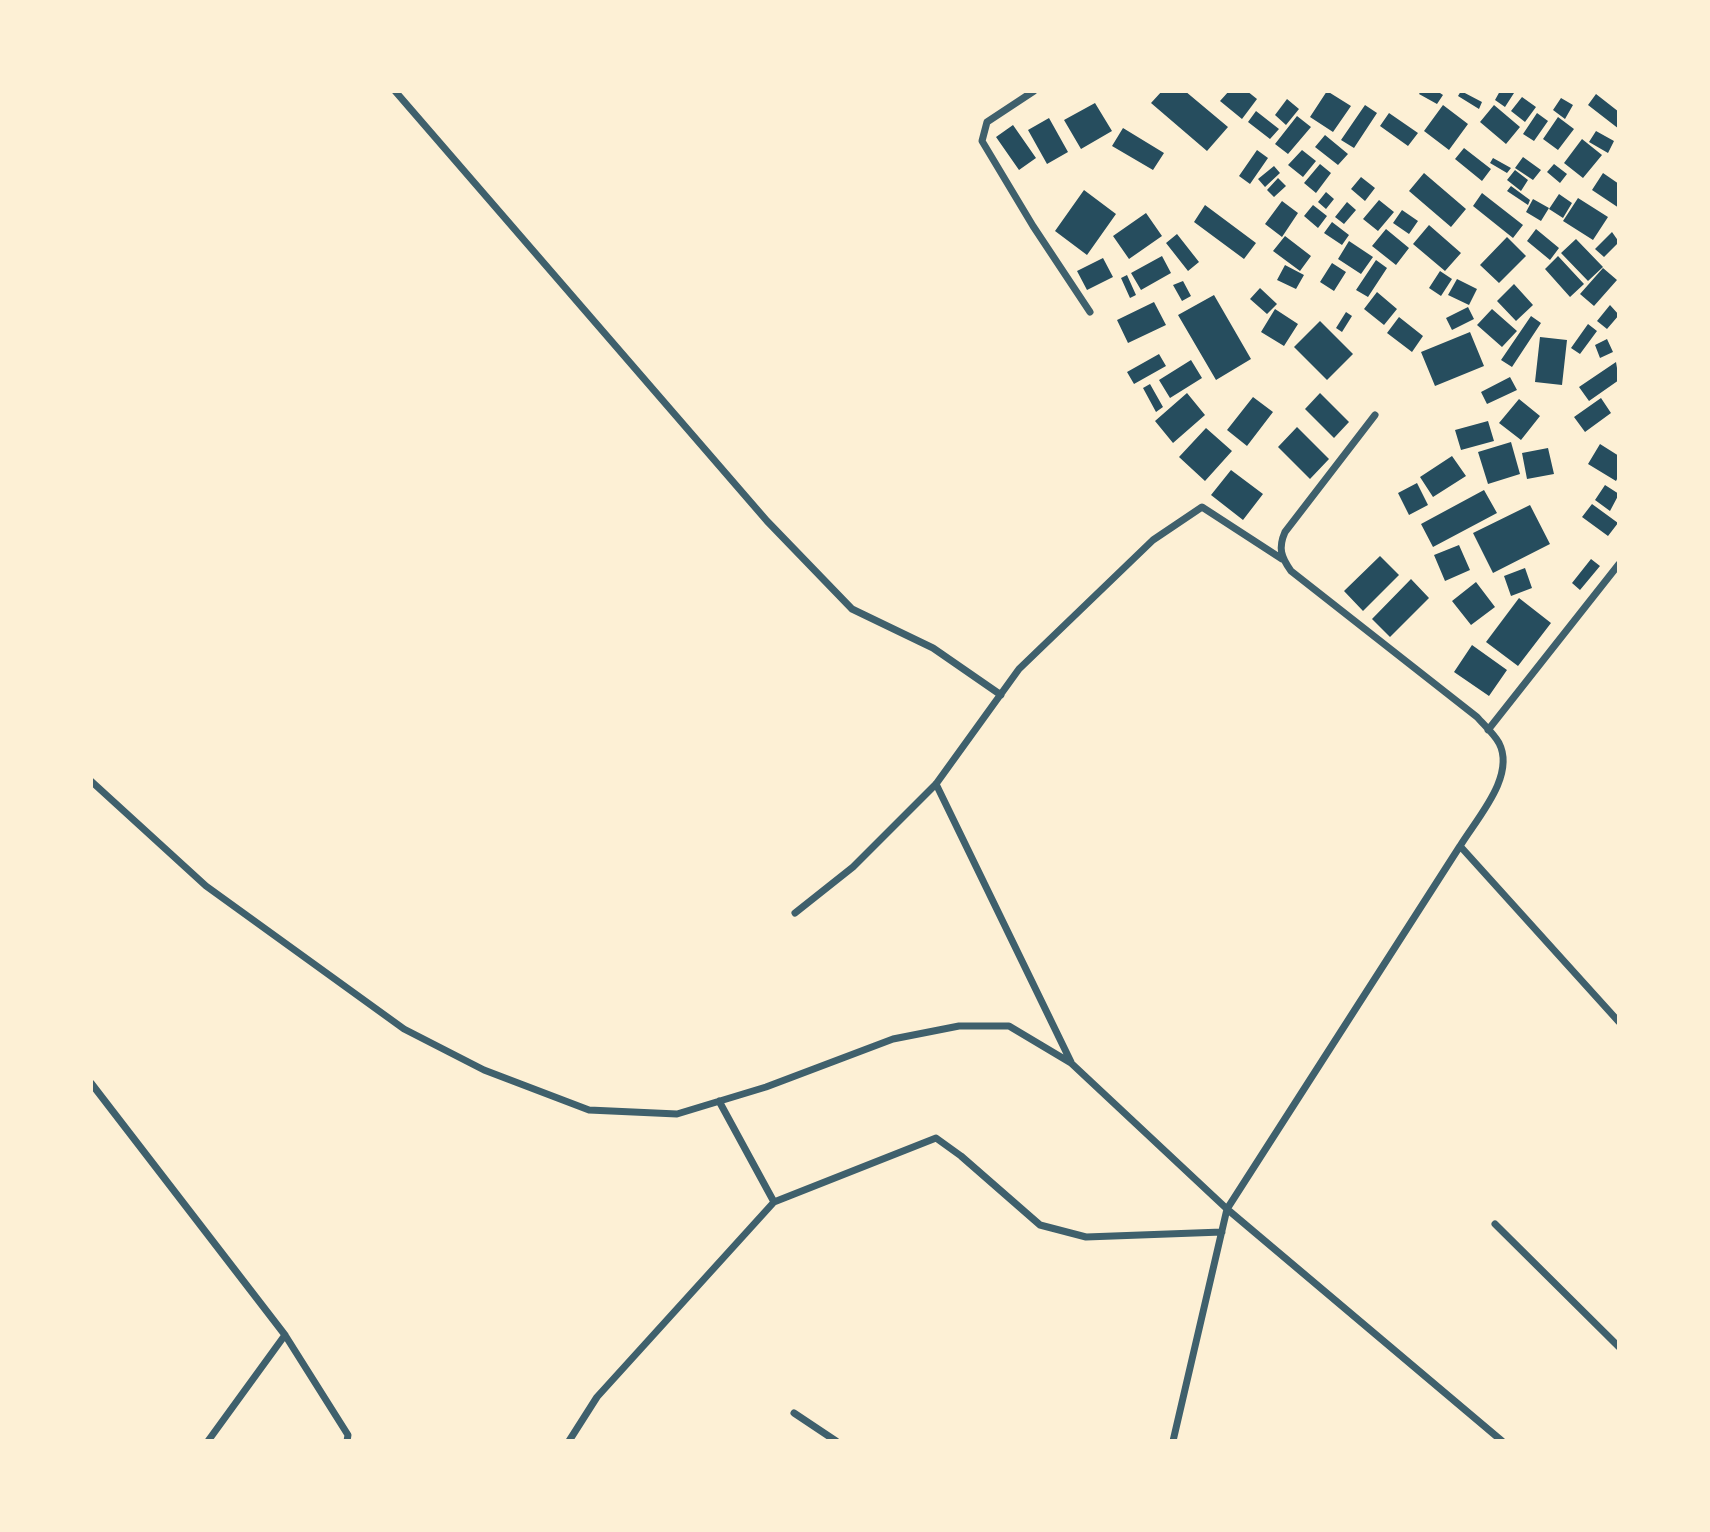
<!DOCTYPE html>
<style>
body{margin:0}
#map{position:relative;width:1710px;height:1532px;overflow:hidden;background:#fdf0d5;font-family:"Work Sans",sans-serif}
canvas{display:block}
.frame{position:absolute;inset:0;border:93px solid #fdf0d5;pointer-events:none}
</style>
<div id="map">
<canvas width="1710" height="1532"></canvas>
<div class="frame"></div>
</div>
<script>
const c = document.querySelector('canvas').getContext('2d');
c.lineJoin = 'round';
function fill(path, color) { c.fillStyle = color; c.fill(path, 'evenodd'); }
function strokePath(path, color, width, dash) { c.strokeStyle = color; c.lineWidth = width; c.lineCap = dash ? 'butt' : 'round'; c.setLineDash(dash || []); c.stroke(path); }
const building = new Path2D(`
 M1162,91H1185L1228,127L1207,151L1151,103Z
 M1229,91H1247L1257,99L1242,119L1220,101Z
 M1327,91L1351,106L1333,132L1310,117Z
 M1421,91H1437L1443,95L1437,104L1419,94Z
 M1461,91L1482,102L1479,109L1458,96Z
 M1500,91L1514,93L1505,107L1495,100Z
 M1596,94L1619,112V129L1588,105Z
 M1522,97L1536,107L1525,122L1511,111Z
 M1561,98L1573,105L1565,119L1553,110Z
 M1287,99L1299,109L1286,125L1275,115Z
 M1095,103L1112,131L1081,149L1064,120Z
 M1365,105L1377,113L1354,148L1341,140Z
 M1443,105L1468,124L1449,150L1424,131Z
 M1494,105L1520,127L1506,144L1480,122Z
 M1256,111L1279,129L1270,139L1248,122Z
 M1389,113L1418,133L1408,146L1380,126Z
 M1537,113L1548,121L1534,141L1523,134Z
 M1297,116L1311,127L1288,154L1275,144Z
 M1558,117L1574,129L1558,150L1543,139Z
 M1049,118L1068,152L1047,164L1028,130Z
 M1013,125L1036,158L1019,170L996,137Z
 M1123,128L1164,153L1153,170L1112,146Z
 M1596,131L1614,141L1608,153L1589,142Z
 M1325,135L1348,154L1338,165L1315,147Z
 M1582,139L1602,155L1583,178L1564,163Z
 M1464,148L1491,169L1482,181L1455,159Z
 M1257,150L1268,158L1250,184L1239,176Z
 M1302,150L1316,161L1303,177L1288,165Z
 M1523,157L1541,170L1533,180L1515,168Z
 M1493,158L1511,168L1507,173L1490,163Z
 M1320,164L1331,173L1316,193L1304,183Z
 M1554,164L1567,174L1560,183L1547,172Z
 M1274,166L1280,173L1265,187L1258,179Z
 M1515,170L1528,180L1521,191L1507,180Z
 M1424,173L1466,209L1451,227L1409,191Z
 M1603,173L1619,184V208L1592,190Z
 M1361,177L1375,188L1365,201L1351,189Z
 M1278,178L1286,186L1274,197L1267,190Z
 M1511,186L1530,200L1528,205L1507,191Z
 M1084,190L1116,214L1087,255L1055,231Z
 M1326,192L1334,199L1326,209L1318,202Z
 M1482,193L1523,225L1513,238L1473,206Z
 M1559,194L1572,203L1563,218L1549,209Z
 M1578,198L1608,217L1593,240L1563,221Z
 M1533,199L1549,208L1541,221L1526,212Z
 M1379,200L1394,212L1378,231L1363,219Z
 M1282,201L1298,213L1282,237L1265,224Z
 M1347,202L1356,210L1344,224L1335,217Z
 M1205,205L1256,243L1244,259L1194,222Z
 M1313,205L1327,216L1318,228L1304,216Z
 M1402,210L1418,221L1409,234L1393,223Z
 M1146,213L1162,236L1129,259L1113,236Z
 M1332,222L1349,235L1342,245L1324,233Z
 M1429,225L1461,253L1445,271L1413,244Z
 M1386,229L1409,248L1396,265L1372,246Z
 M1536,229L1559,248L1550,260L1527,241Z
 M1612,232L1619,242L1604,257L1595,249Z
 M1177,234L1199,262L1188,271L1166,243Z
 M1285,236L1311,256L1300,271L1273,251Z
 M1507,237L1526,256L1499,283L1480,265Z
 M1576,239L1603,267L1588,281L1561,253Z
 M1349,241L1373,257L1361,274L1338,259Z
 M1162,256L1171,273L1141,290L1131,273Z
 M1558,256L1584,284L1570,297L1545,269Z
 M1103,258L1113,277L1087,290L1077,271Z
 M1376,260L1387,268L1368,297L1356,290Z
 M1332,263L1346,272L1334,291L1320,282Z
 M1285,265L1304,275L1296,289L1277,280Z
 M1603,268L1617,280L1594,306L1580,294Z
 M1440,271L1452,279L1441,296L1429,288Z
 M1127,275L1136,295L1130,298L1121,278Z
 M1457,279L1477,289L1469,305L1448,295Z
 M1183,281L1191,296L1182,301L1173,285Z
 M1514,284L1533,305L1516,321L1497,301Z
 M1260,288L1277,304L1267,314L1250,299Z
 M1377,292L1397,309L1384,325L1364,309Z
 M1214,295L1251,359L1216,380L1178,315Z
 M1154,302L1166,325L1128,343L1117,320Z
 M1610,305L1619,315L1607,329L1597,321Z
 M1468,307L1474,319L1452,330L1446,318Z
 M1275,309L1298,324L1284,346L1261,332Z
 M1492,309L1517,331L1502,347L1477,325Z
 M1346,312L1352,316L1342,332L1336,328Z
 M1531,316L1541,323L1512,367L1501,360Z
 M1399,317L1423,336L1412,352L1387,333Z
 M1320,321L1353,354L1327,380L1294,347Z
 M1588,324L1597,331L1580,354L1571,348Z
 M1470,332L1484,366L1435,386L1421,352Z
 M1540,337L1567,340L1562,385L1535,382Z
 M1607,339L1613,352L1600,358L1595,345Z
 M1159,354L1166,366L1134,384L1127,372Z
 M1191,360L1202,378L1170,398L1159,380Z
 M1616,362L1619,380L1589,401L1579,387Z
 M1510,377L1517,390L1487,404L1481,392Z
 M1150,384L1163,407L1156,412L1143,388Z
 M1187,393L1205,415L1173,443L1155,421Z
 M1320,393L1349,422L1334,438L1305,409Z
 M1253,397L1273,412L1247,446L1227,430Z
 M1601,398L1611,413L1585,432L1574,417Z
 M1519,399L1540,416L1521,440L1499,423Z
 M1488,421L1494,441L1461,450L1455,430Z
 M1297,427L1329,459L1310,479L1278,447Z
 M1206,428L1232,451L1205,481L1179,457Z
 M1511,442L1520,474L1488,484L1478,452Z
 M1600,444L1619,456V475L1616,481L1588,464Z
 M1548,448L1554,474L1527,479L1522,453Z
 M1452,456L1466,476L1433,497L1420,477Z
 M1231,470L1263,494L1243,520L1211,495Z
 M1417,483L1428,505L1409,515L1398,493Z
 M1605,485L1619,494L1610,511L1595,500Z
 M1484,490L1497,513L1433,547L1421,524Z
 M1592,504L1618,523L1608,536L1582,517Z
 M1530,505L1550,544L1493,573L1473,533Z
 M1459,545L1470,570L1445,581L1434,555Z
 M1380,556L1399,575L1363,611L1344,591Z
 M1591,559L1600,566L1580,590L1572,583Z
 M1525,568L1532,588L1511,596L1504,576Z
 M1411,579L1429,598L1390,637L1372,619Z
 M1476,582L1495,607L1471,625L1452,601Z
 M1519,598L1551,623L1518,666L1486,642Z
 M1472,645L1507,670L1489,696L1454,672Z`);
const minor = new Path2D(`
 M395,91L767,521L852,609L933,648L1001,695
 M1034,91L987,122L982,141L1033,226L1090,312
 M1488,730L1619,564
 M91,781L206,886L404,1029L484,1070L589,1110L677,1114L766,1087L893,1039L959,1026H1009L1071,1063L1227,1209L1502,1441
 M936,784L1071,1062
 M1460,846L1619,1022
 M795,913L853,867L936,784L1019,669L1153,540L1202,507L1282,559
 M91,1083L285,1335L348,1435L347,1441
 M719,1101L774,1202
 M1495,1224L1619,1347
 M794,1413L836,1441
 M208,1441L285,1335
 M569,1441L597,1397L774,1202L936,1138L961,1156L1040,1225L1086,1237L1222,1232
 M1173,1441L1227,1209L1460,846C1477,818 1516,776 1499,743C1494,734 1484,725 1477,717L1291,571C1281,557 1278,548 1285,532L1375,415`);
fill(building, '#264d5e');
strokePath(minor, '#3f606c', 7);
</script>
